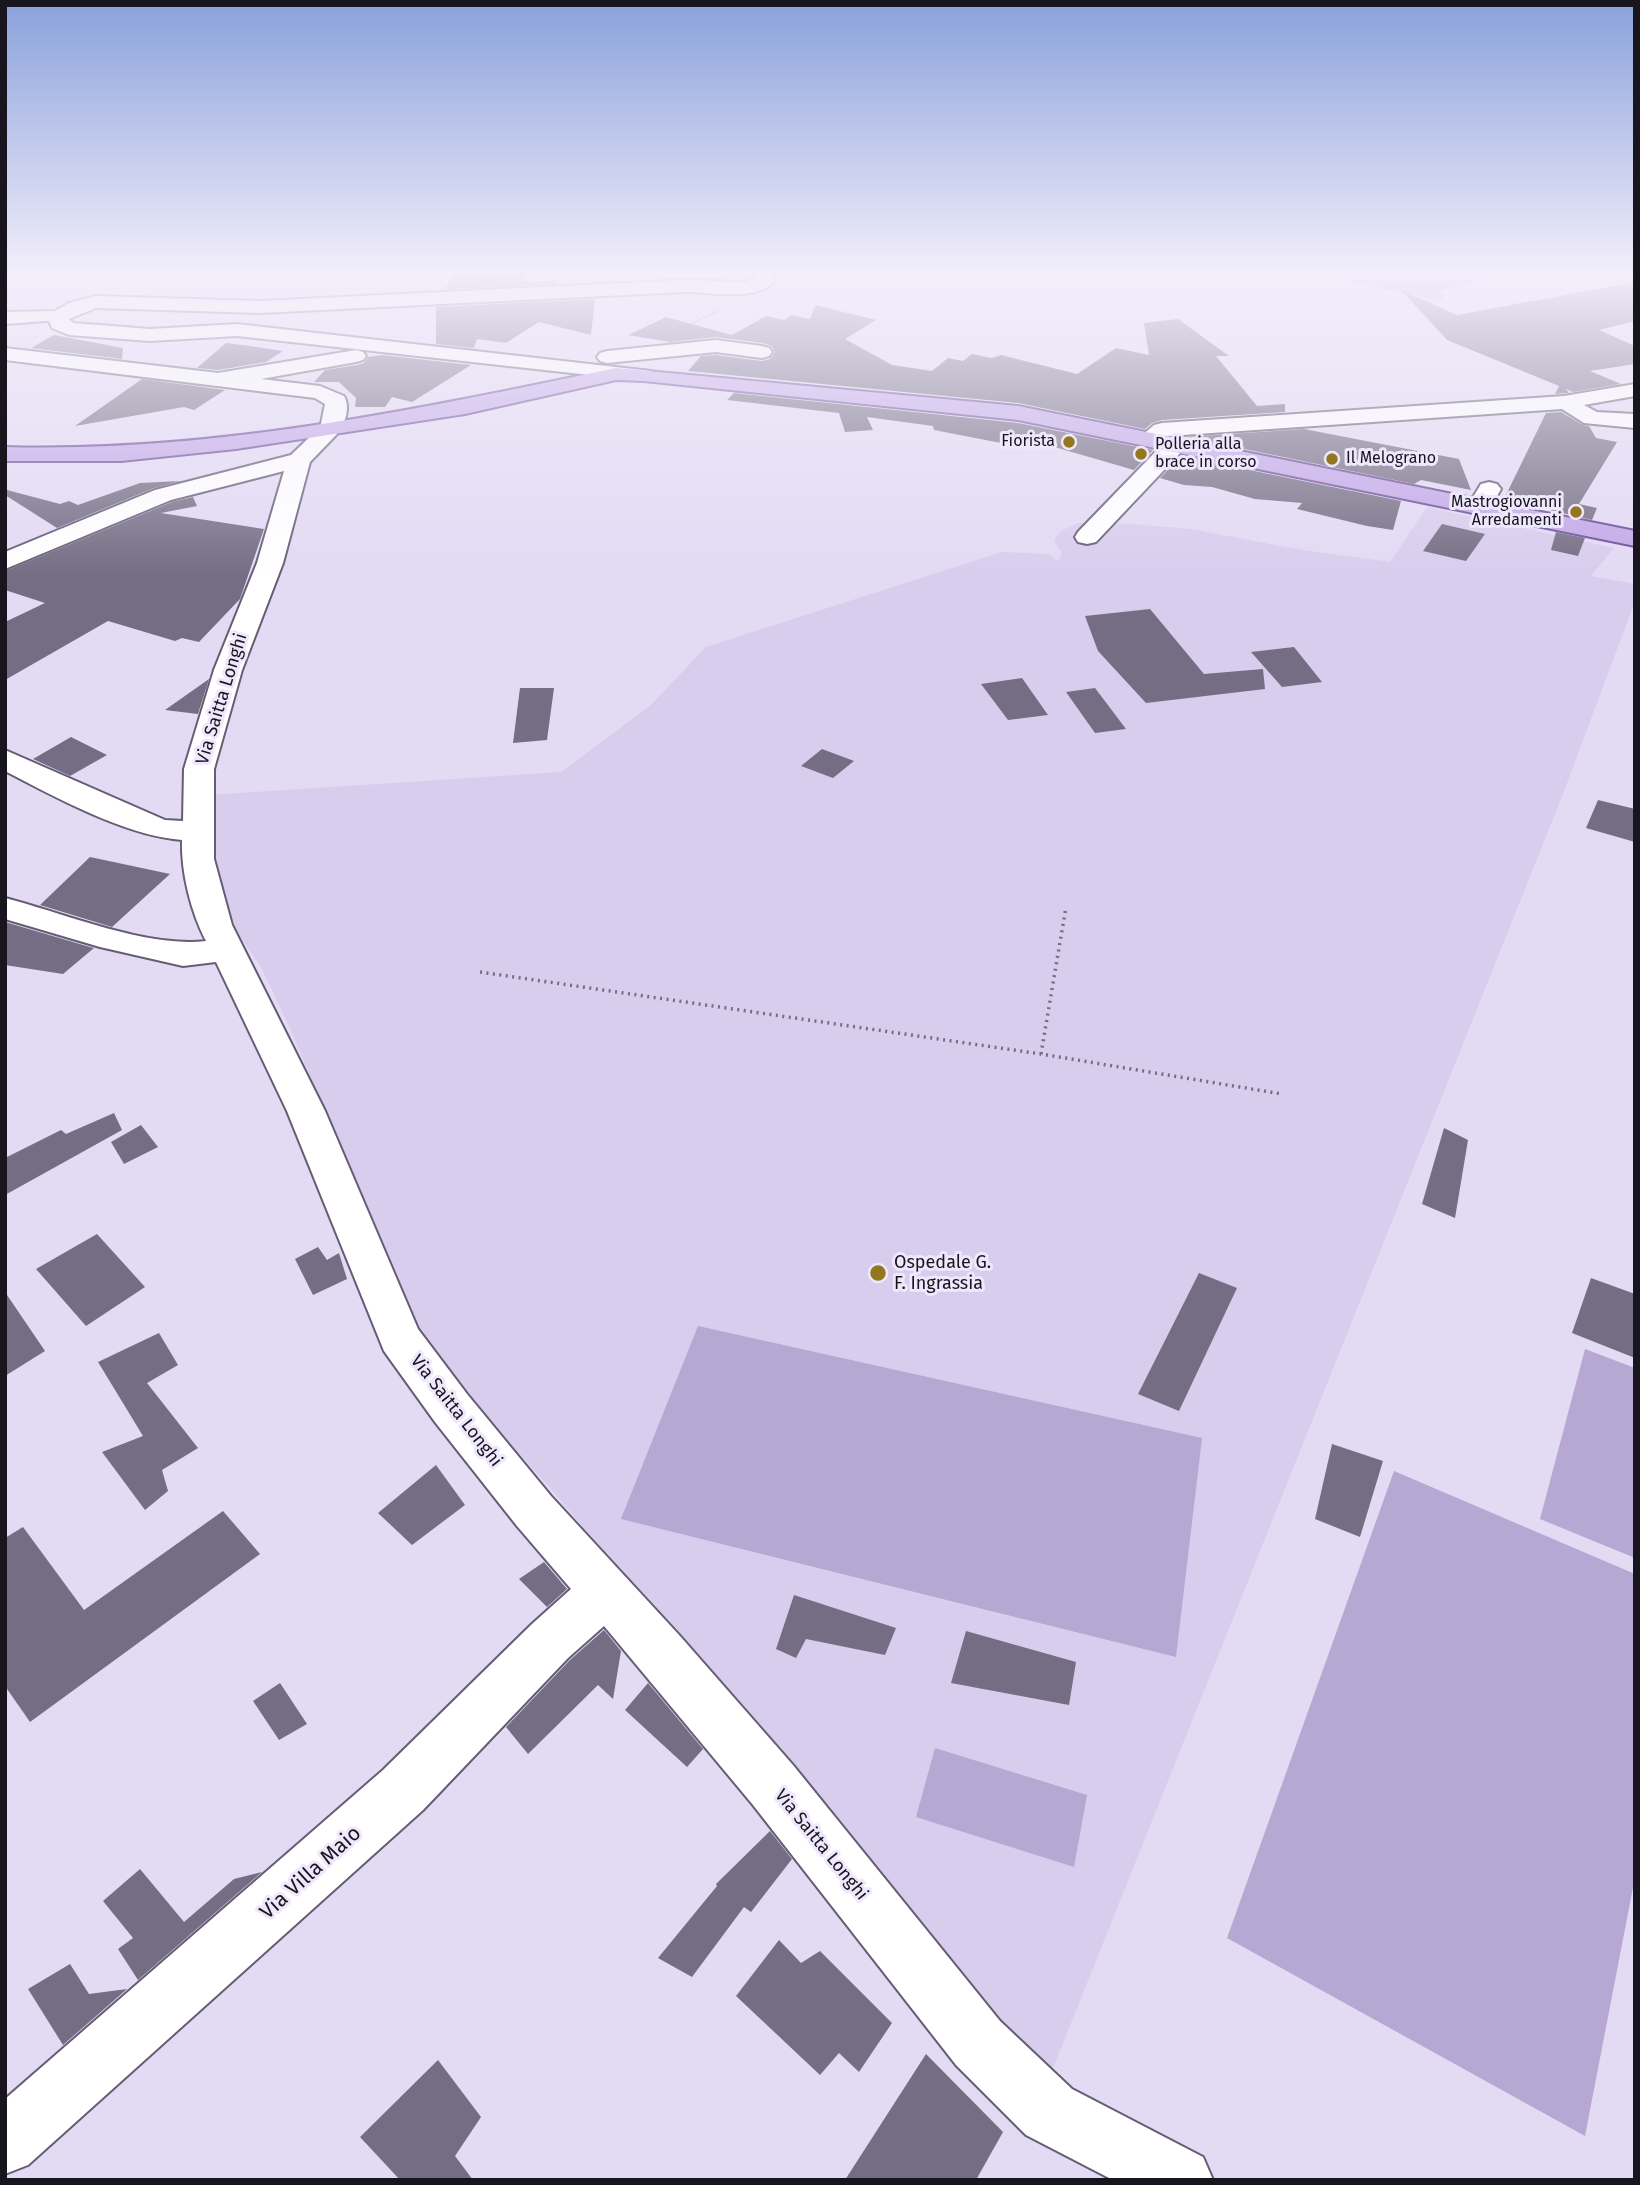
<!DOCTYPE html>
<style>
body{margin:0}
#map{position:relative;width:1640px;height:2185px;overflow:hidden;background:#e3daf4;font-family:"Fira Sans",sans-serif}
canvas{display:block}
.frame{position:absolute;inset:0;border:7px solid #18151e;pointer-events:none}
</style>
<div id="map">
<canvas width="1640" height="2185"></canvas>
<div class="frame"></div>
</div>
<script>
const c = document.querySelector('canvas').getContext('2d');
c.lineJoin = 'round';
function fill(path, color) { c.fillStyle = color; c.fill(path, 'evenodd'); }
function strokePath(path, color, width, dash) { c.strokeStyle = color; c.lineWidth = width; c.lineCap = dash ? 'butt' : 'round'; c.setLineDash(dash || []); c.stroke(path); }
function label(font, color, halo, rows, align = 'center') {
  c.font = font + ' "Fira Sans",sans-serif'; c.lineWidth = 6; c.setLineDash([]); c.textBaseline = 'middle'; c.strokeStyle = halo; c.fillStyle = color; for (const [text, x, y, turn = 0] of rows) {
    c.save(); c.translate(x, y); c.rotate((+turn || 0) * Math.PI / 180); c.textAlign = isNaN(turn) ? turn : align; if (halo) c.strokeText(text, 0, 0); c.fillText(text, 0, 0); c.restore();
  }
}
const built = new Path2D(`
 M1427,507L1614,548L1591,576L1635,584V601L1563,794L1049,2078L646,1604L553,1491L509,1443L410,1320L345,1188L320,1099L292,1033L261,967L235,929L219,895L209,795L561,772L650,706L706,647L1002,552L1048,554L1058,561L1062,553L1054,541L1061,531L1078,523L1134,524L1191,529L1302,550L1390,562Z`);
const green = new Path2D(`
 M1301,271H1518L1441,291L1443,300L1430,299Z
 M1541,271H1633L1571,282Z
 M698,1326L1202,1438L1176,1657L621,1519Z
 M1585,1349L1635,1368V1558L1540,1519Z
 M1394,1471L1635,1574V1877L1585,2136L1227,1938Z
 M935,1748L1087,1795L1074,1867L916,1817Z`);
const building = new Path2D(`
 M455,272L526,273L523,282L558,280V284L445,289Z
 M1635,282V321L1599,330L1635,346V364L1590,371L1621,384L1573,392L1566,389L1569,393L1555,394L1559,386L1447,340L1401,290L1457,315Z
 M595,299L591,335L539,322L506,343L477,339L474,348L436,344V307Z
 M815,305L876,320L845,339L892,365L932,371L948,358L963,361L972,354L992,358L1001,355L1077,374L1116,348L1149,355L1144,323L1178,319L1229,356H1216L1257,406L1285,404V412L1162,420L1152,423L1145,429L1018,403L688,371L701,356L716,355L762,361L770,359L775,352L771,346L763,343L716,337L670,342L628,335L666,317L732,335L766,316L784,320L792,315L810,319Z
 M54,335L123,348L122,359L31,348Z
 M226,343L250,346L283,351L266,362L218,370L197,368Z
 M382,355L471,365L412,402L392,397L385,407H355L356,398L339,382H314L325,370L357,365L364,363L368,357Z
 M142,379L225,390L194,410L184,407L75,426Z
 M734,393L1018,423L1153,450L1134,470L1006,433L1001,443L934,430L933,426L867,417L873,430L845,432L839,413L727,400Z
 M1561,412L1583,425L1589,426L1596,438L1617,442L1579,504L1597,508L1592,520L1504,499L1546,413Z
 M1304,429L1459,459L1471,490L1421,480L1414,484L1186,437Z
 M1181,456L1401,501L1393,530L1367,526L1297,509L1302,503L1255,499L1212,487L1184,485L1160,478Z
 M181,481L154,488L57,528L5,495L7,490L60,504L69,501L78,505L140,483Z
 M193,497L197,506L161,513L264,529L240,599L199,642L182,638L175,641L108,621L5,680V622L45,603L5,590V571L172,502Z
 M1442,524L1485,534L1466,561L1423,551Z
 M1556,532L1585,538L1578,556L1551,550Z
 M1150,609L1204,674L1263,669L1265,689L1146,703L1098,651L1085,616Z
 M1294,647L1322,682L1282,687L1251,652Z
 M1022,678L1048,715L1008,720L981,684Z
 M209,679L198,714L165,710Z
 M520,688H554L547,740L513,743Z
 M1095,688L1126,729L1095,733L1066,692Z
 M71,737L107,755L70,776L33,759Z
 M822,749L854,761L833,778L801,766Z
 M1598,800L1635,809V842L1586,828Z
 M90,857L170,874L112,927L40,905Z
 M5,922L90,947L94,948L63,974L5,965Z
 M114,1113L122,1130L5,1195V1158L61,1130L66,1134Z
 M141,1125L158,1147L124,1164L111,1142Z
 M1444,1128L1468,1140L1455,1218L1422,1204Z
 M97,1234L145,1287L86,1326L36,1269Z
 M318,1247L327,1260L339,1253L347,1279L313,1295L295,1259Z
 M1199,1273L1237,1288L1179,1411L1138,1394Z
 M1591,1278L1635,1294V1358L1572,1333Z
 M5,1292L45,1351L5,1376Z
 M159,1333L178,1365L147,1383L198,1448L162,1470L168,1491L145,1510L102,1452L143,1436L98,1362Z
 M1332,1444L1383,1461L1360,1537L1315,1519Z
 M436,1465L465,1505L412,1545L378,1513Z
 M223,1511L260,1554L30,1722L5,1686V1538L23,1527L84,1610Z
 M544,1562L567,1589L547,1607L519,1579Z
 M794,1595L896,1628L885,1655L806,1639L796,1658L776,1649Z
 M604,1630L621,1651L613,1699L598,1685L528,1754L506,1727L570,1660Z
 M966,1631L1076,1662L1069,1705L951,1683Z
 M280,1683L307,1724L279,1740L253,1701Z
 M648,1683L703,1749L687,1767L625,1710Z
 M770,1831L792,1859L751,1912L744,1907L692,1977L658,1958L717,1886L716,1884Z
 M140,1869L184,1922L234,1879L262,1872L138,1980L118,1949L133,1938L103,1901Z
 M779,1940L801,1963L820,1951L892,2023L859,2072L839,2053L820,2075L736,1996Z
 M70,1964L89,1994L127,1989L63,2045L28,1989Z
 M926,2054L1003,2132L976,2180H845Z
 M438,2060L481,2117L455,2156L473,2180H400L360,2137Z`);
const pathFar1 = new Path2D(`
 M688,326L721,309
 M783,356L871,375`);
const path = new Path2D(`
 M480,972L1041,1054L1282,1094
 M1041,1054L1066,907`);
const minor = new Path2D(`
 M748,271H771L775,281C757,302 710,292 685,292L260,313L96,308L69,319L73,323L150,329L237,324L651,371L654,375L651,379L644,381L237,336L150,341L69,335L52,328L49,321H45L5,324V312L55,311L69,303L96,296L260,301L685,280L745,282L756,278Z
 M716,340L762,346L769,348L772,352L769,356L762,358L716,352L607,363L600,361L597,357L600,353L607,351Z
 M5,348L218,373L356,350L363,352L366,356L363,360L356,362L261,379L320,386L344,396C350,406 347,427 334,430L337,434L310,462L283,563L242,670L214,769V859L232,925L325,1111L418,1329L467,1394L551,1496L680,1636L793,1765L1000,2021L1072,2089L1203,2157L1213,2180H1113L1026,2135L956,2065L753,1805L604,1626L568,1658L423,1810L28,2165L5,2174V2099L383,1770L532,1624L571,1589L517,1526L435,1422L384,1351L287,1111L216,962L183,966L100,947L5,919V898C64,913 146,948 206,941C191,912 181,873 182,840C126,836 55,797 5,771V750L165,820L183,821L184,769L214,670L257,563L284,471L171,500L5,569V552L155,490L291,455L318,429L324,428L321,424L325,404L315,398L5,360Z
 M1635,384V396L1584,405L1597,412L1635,414V428L1584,423L1562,409L1168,436L1158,443H1142L1139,438L1154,425L1162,423L1564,396Z
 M1174,439L1182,441L1185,446L1182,451L1096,542L1087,544L1078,542L1075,537L1078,532L1166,441Z
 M1489,482L1497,484L1501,489L1488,512L1479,514L1470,512L1467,507L1481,484Z`);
const major = new Path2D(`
 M616,368L1018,406L1635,531V546L1018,420L644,381L616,380L465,414L236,449L121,461H5V447C211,453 415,410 616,368Z`);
const markers = [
 [1069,442,7,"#93771e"],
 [1141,454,7,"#93771e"],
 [1332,459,7,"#93771e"],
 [1576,512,7,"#93771e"],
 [878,1273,9,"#93771e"]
];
const farPoinames = [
 ["Fiorista",1055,442],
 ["Polleria alla",1155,445,"left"],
 ["brace in corso",1155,463,"left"],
 ["Il Melograno",1346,459,"left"],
 ["Mastrogiovanni",1562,503],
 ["Arredamenti",1562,521]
];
const streetNames = [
 ["Via Saitta Longhi",222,699,-73],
 ["Via Saitta Longhi",456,1411,52],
 ["Via Saitta Longhi",821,1845,51]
];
const poiNames = [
 ["Ospedale G.",894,1263],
 ["F. Ingrassia",894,1284]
];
const nearStreetnames = [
 ["Via Villa Maio",311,1873,-42]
];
fill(built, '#d8cded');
fill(green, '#b7a7d3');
fill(building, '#746d83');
strokePath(minor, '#655d73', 4);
strokePath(major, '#6c4e96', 4);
strokePath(pathFar1, '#746e7f', 2.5, [1, 2.5]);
strokePath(path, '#746e7f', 3.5, [2, 4.5]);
fill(minor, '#fff');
fill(major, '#c2a7e7');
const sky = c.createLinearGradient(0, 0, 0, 577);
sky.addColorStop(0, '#89a1da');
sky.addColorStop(0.47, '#f2eefa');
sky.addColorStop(1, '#f2eefa00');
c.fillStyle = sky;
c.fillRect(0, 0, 1640, 577);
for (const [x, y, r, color] of markers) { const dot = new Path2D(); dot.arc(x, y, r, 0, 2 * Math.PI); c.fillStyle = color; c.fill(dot); strokePath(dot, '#efe8fd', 2.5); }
label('16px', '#18151e', '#efe8fd', farPoinames, 'right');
label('18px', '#18151e', '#efe8fd', streetNames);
label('18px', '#18151e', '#efe8fd', poiNames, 'left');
label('21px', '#18151e', '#efe8fd', nearStreetnames);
</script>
